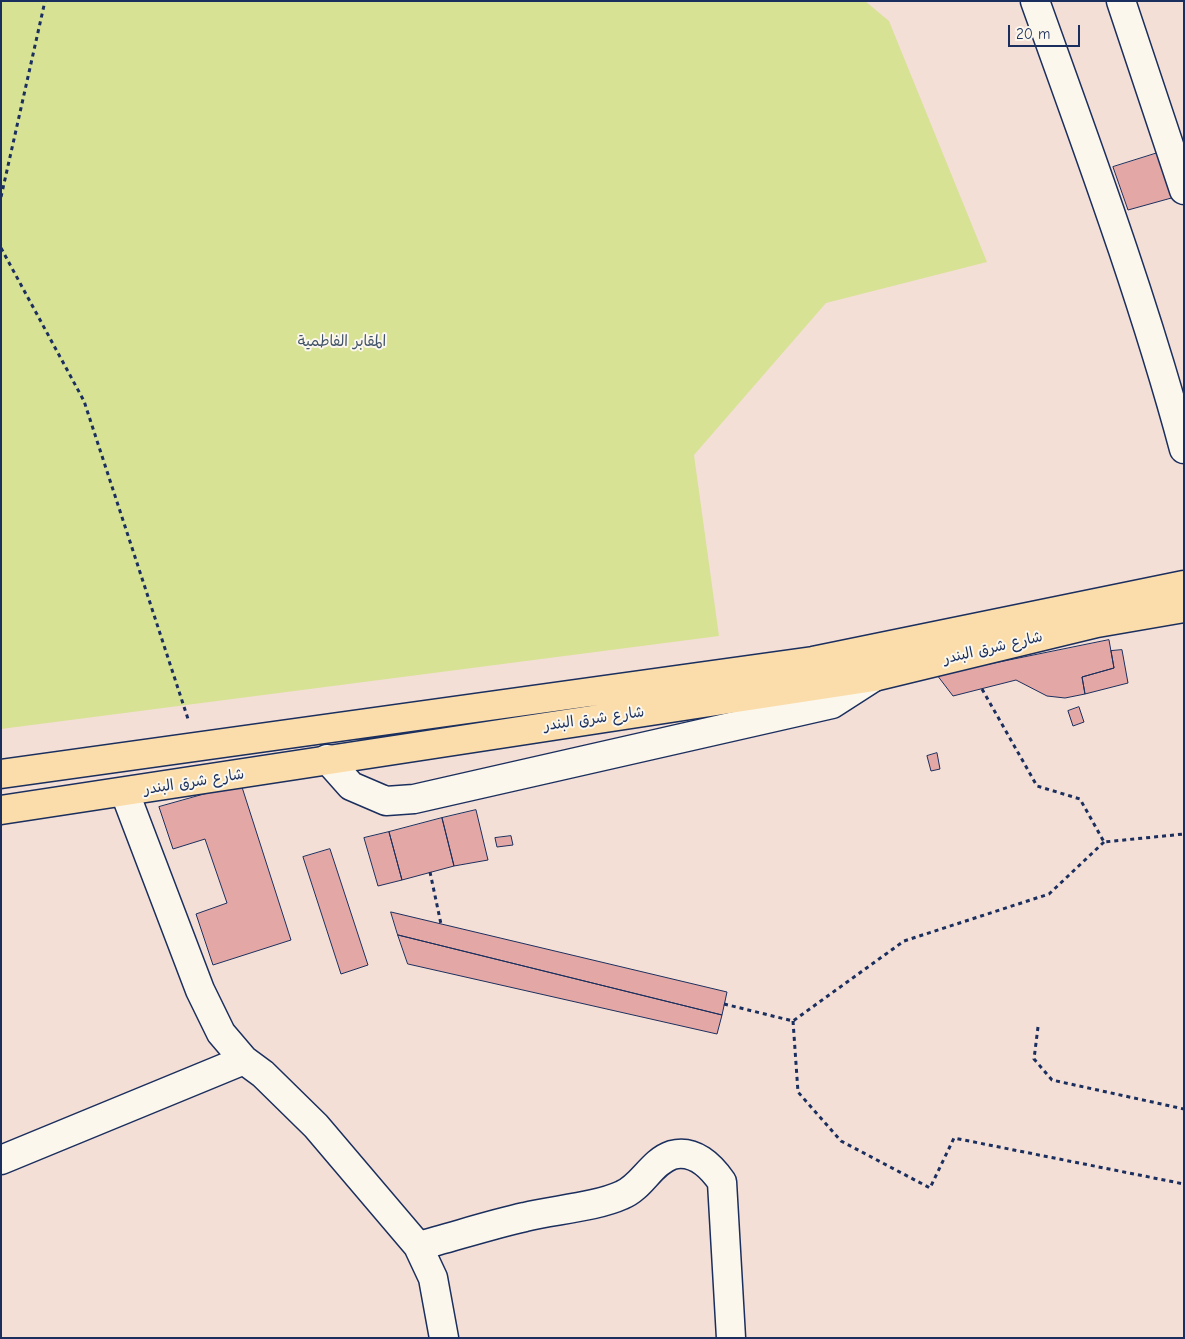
<!DOCTYPE html>
<meta charset="utf-8">
<style>
body{margin:0}
#map{position:relative;width:1185px;height:1339px;overflow:hidden;background:#f4dfd7;font-family:"Comic Neue",sans-serif}
canvas{display:block}
.frame{position:absolute;inset:0;border:2px solid #1b2f5e;pointer-events:none}
.scale{position:absolute;left:1008px;top:25px;width:72px;height:22px;box-sizing:border-box;border:2px solid #1b2f5e;border-top:0;padding-left:6px;font-size:15px;line-height:18px;white-space:nowrap;color:#1b2f5e;-webkit-text-stroke:4px #fbf7ec;paint-order:stroke}
</style>
<div id="map">
<canvas width="1185" height="1339"></canvas>
<div class="frame"></div>
<div class="scale">20 m</div>
</div>
<script>
const c = document.querySelector('canvas').getContext('2d');
c.lineJoin = 'round';
function fill(path, color) { c.fillStyle = color; c.fill(path, 'evenodd'); }
function strokePath(path, color, width, dash) { c.strokeStyle = color; c.lineWidth = width; c.lineCap = dash ? 'butt' : 'round'; c.setLineDash(dash || []); c.stroke(path); }
function label(font, color, halo, rows, align = 'center') {
  c.font = font + ' "Comic Neue","Playpen Sans Arabic",sans-serif'; c.lineWidth = 4; c.setLineDash([]); c.textBaseline = 'middle'; c.strokeStyle = halo; c.fillStyle = color; for (const [text, x, y, turn = 0] of rows) {
    c.save(); c.translate(x, y); c.rotate((+turn || 0) * Math.PI / 180); c.textAlign = isNaN(turn) ? turn : align; if (halo) c.strokeText(text, 0, 0); c.fillText(text, 0, 0); c.restore();
  }
}
const green = new Path2D(`
 M1,1H865L889,21L987,262L826,303L694,455L719,636L1,729Z`);
const building = new Path2D(`
 M1164,151L1175,197L1128,210L1113,167Z
 M1109,640L1114,668L1082,677L1085,694L1065,698L1047,696L1016,680L953,696L937,675Z
 M1122,650L1128,683L1085,694L1082,677L1114,668L1111,651Z
 M1079,707L1084,722L1073,726L1068,711Z
 M937,753L940,769L931,771L927,756Z
 M241,784L291,940L213,965L196,914L227,903L205,839L173,849L159,807Z
 M476,810L488,860L454,866L442,818Z
 M442,818L454,866L402,880L389,832Z
 M389,832L402,880L378,886L364,838Z
 M511,836L513,845L497,847L495,838Z
 M330,849L368,965L341,974L303,857Z
 M391,912L727,992L722,1015L398,935Z
 M398,935L722,1015L717,1034L408,964Z`);
const path = new Path2D(`
 M1,197L45,1
 M1,248L84,401L189,722
 M982,689L1037,786L1080,799L1104,842L1184,834
 M430,872L441,924
 M724,1004L793,1021L904,941L1049,894L1104,842
 M793,1021L798,1092L841,1141L930,1188L954,1138L1184,1184
 M1038,1027L1034,1059L1052,1080L1184,1109`);
const minor = new Path2D(`
 M1035,1C1088,149 1143,297 1184,449
 M1121,1L1184,190
 M327,759L351,786L386,801L414,799L832,704L874,677
 M125,793L200,990L221,1033L244,1060L263,1074L316,1126L418,1246L433,1278L444,1338
 M1,1160L244,1060
 M418,1246C453,1237 489,1225 525,1217C553,1210 596,1207 622,1195C642,1187 651,1162 672,1155C694,1149 711,1166 722,1182L731,1338`);
const major = new Path2D(`
 M1,774L813,661L1184,585
 M1,810L874,677L1097,623L1184,608`);
const parkNames = [
 ["المقابر الفاطمية",342,342]
];
const streetNames = [
 ["شارع شرق البندر",993,648,-13],
 ["شارع شرق البندر",594,719,-8],
 ["شارع شرق البندر",194,782,-9]
];
fill(green, '#d7e295');
fill(building, '#e3a8a5');
strokePath(building, '#1b2f5e', 1);
strokePath(minor, '#1b2f5e', 31);
strokePath(major, '#1b2f5e', 31);
strokePath(path, '#1b2f5e', 3, [4, 4]);
strokePath(minor, '#fbf7ec', 28);
strokePath(major, '#fbddab', 28);
label('15px', '#415369', '#fbf7ec', parkNames);
label('15px', '#1b2f5e', '#fbf7ec', streetNames);
</script>
